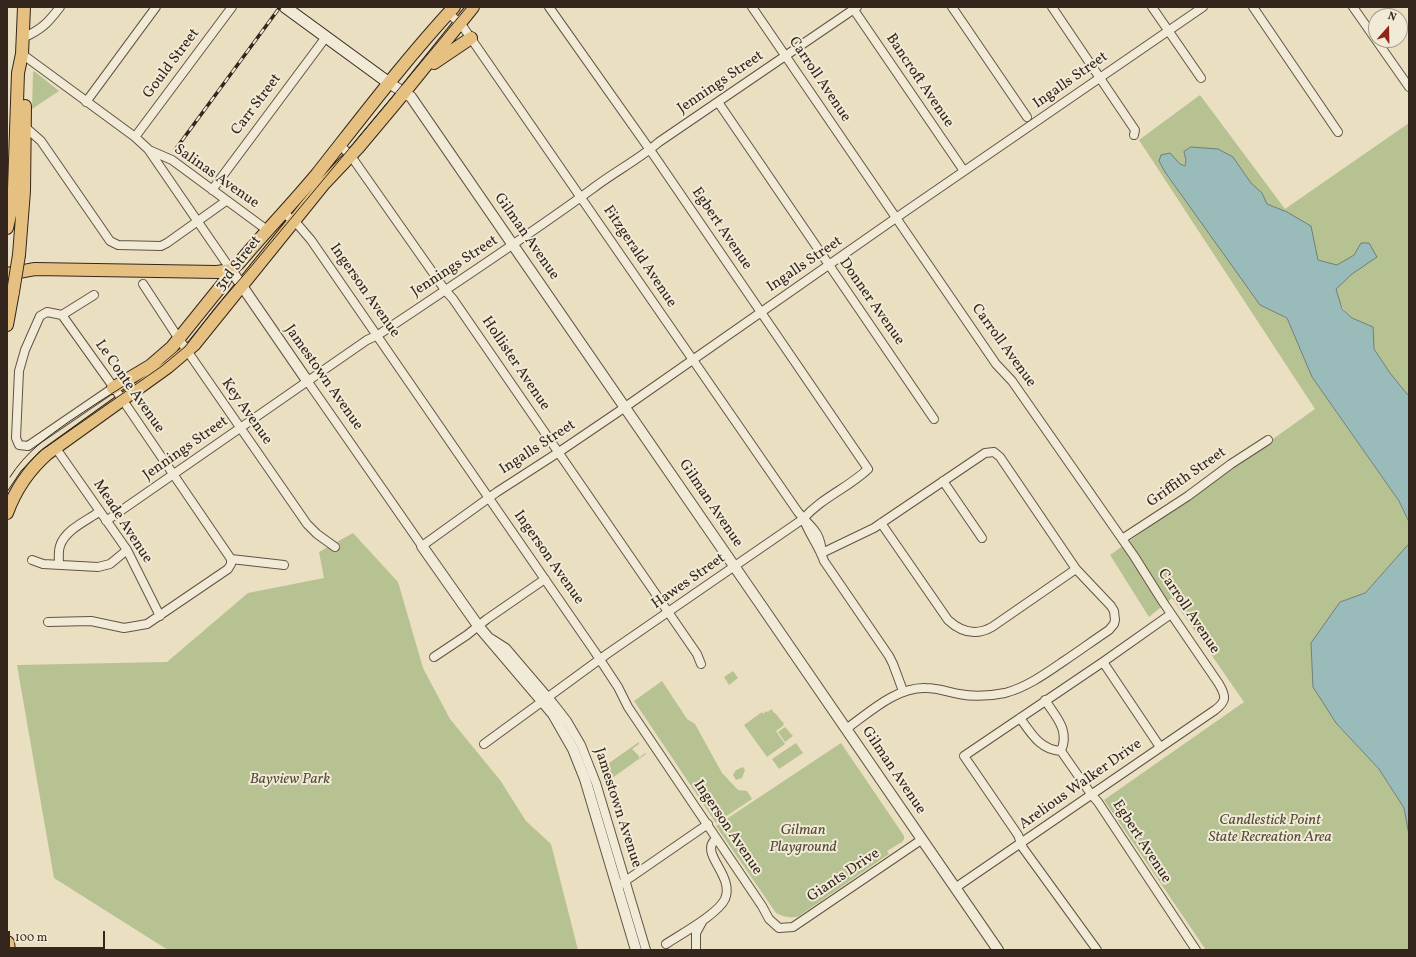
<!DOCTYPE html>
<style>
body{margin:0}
#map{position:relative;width:1416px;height:957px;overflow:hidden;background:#eadfc0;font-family:Vollkorn,serif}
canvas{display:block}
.frame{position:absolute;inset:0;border:8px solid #34261c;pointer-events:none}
.north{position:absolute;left:1368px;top:8px;width:40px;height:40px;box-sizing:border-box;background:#f1ead6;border:1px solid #a59c8c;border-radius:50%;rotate:20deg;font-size:11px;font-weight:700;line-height:16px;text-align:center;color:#34261c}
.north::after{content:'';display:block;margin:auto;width:14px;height:18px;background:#8f2418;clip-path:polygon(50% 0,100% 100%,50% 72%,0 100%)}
.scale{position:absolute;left:8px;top:931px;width:97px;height:18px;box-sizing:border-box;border:2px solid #34261c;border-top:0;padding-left:5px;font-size:12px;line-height:14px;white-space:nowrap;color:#34261c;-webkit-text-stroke:3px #f1ead6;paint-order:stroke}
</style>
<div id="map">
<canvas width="1416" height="957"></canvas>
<div class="frame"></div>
<div class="north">N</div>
<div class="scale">100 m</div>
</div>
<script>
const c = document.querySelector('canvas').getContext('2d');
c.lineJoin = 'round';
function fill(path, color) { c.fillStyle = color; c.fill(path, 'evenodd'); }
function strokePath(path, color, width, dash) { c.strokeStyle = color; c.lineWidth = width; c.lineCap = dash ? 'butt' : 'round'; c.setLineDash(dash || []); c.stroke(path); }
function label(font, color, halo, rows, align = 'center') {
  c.font = font + ' Vollkorn,serif'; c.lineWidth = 4; c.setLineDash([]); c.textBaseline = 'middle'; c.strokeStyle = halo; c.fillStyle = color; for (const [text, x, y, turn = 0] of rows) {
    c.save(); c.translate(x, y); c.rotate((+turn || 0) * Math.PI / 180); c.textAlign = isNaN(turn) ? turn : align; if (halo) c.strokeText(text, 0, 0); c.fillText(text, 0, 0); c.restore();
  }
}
const green = new Path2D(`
 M34,71L59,91L32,109L33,73Z
 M1200,95L1285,209L1409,123V410L1370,353L1373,328C1359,322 1345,317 1340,302L1190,160L1172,175L1260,305L1287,318L1312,377L1399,501L1409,522V544L1365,593L1340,602L1336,723L1379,769L1404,808L1409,835V950H1206L1104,800L1244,702L1172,598L1149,617L1110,555L1315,409L1139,140Z
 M353,533L398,582L423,668L450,719L500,780L526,821L551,844L578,950H168L54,878L17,665L167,662L248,593L324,578L319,552Z
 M733,671L738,678L729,685L724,677Z
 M662,681L687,719L695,724L722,773L738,790L747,791L752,799L716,823L634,701Z
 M772,709L773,712C778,714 779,720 784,723L783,726L776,731L785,744L767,757L744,725L762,712L763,714L766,711L767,712Z
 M785,727L793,736L785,742L778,732Z
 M639,742V744L632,749L639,756V758L645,753L646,754L605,783L603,781L610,776L605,769L603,770L602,768Z
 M796,743L803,753L779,769L772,759Z
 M841,743L904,836V839L902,842L887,851L889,854L799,916C791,919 784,917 776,913L716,826Z
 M743,767L745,770L742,778L736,780L733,775L736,770Z`);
const water = new Path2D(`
 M1191,147L1218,149L1233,157L1251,183L1262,193L1267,204L1287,212L1311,226L1318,260L1337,265L1354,255L1361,243H1369L1377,257L1352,274L1336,289L1342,309L1352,318L1373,327L1374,349L1390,373L1407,394L1409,395V522L1399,501L1312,377L1287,318L1260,305L1165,172L1159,161L1161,155L1170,153L1180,164L1185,166L1186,160L1184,152Z
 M1409,544V835L1404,808L1379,769L1336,723L1313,687L1311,643L1340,602L1365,593Z`);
const minor = new Path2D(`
 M752,7L996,364L1012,381L1134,556L1163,602L1219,684C1226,696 1227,701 1215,710L955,888
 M852,7L964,171
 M952,7L1027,117
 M1052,7L1135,130L1134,135
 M1152,7L1201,78
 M1253,7L1338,132
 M1353,7L1409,87
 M448,13L461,24L798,512C811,528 820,530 822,553
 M23,38C42,29 48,23 60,7
 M22,54L135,137L148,149L231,270
 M86,102L156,7
 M718,102L934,419
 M24,126L41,141L110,241L118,245L161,246L167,243L226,201
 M135,137L232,7
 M339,144L351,156L445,290L453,299L697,654L701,664
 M149,150L172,160L267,230
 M212,190L326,37
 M283,212L299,226L311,240L595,652L618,687L628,707L762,906L769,919L779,928L793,927L921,840
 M143,284L179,339L307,524L317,534L335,547
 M94,295L62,315L47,312L40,316L25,350L19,371L16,438L19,445L28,446L113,388
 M308,382L422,546L497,492L559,452L618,412L906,211L1203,7
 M55,447L127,550L160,616
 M943,481L982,538
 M804,520C809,534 819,546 824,561L889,656L893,664L903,691
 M106,521L367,340L378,335C450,287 522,240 592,189C614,172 638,160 659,142L857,7
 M881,523L948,620C961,632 976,636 992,627L1076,569
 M1122,539L1188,496L1231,464L1268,440
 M822,553L874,528L985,453L994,452L1000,457L1076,569L1111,606L1114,611L1115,620L1114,624L1109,630C1094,640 1079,651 1064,661C1045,674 1027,687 1005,693C990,696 974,697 959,694C948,692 938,688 926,688C896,687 870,712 846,729
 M231,559L284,565
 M32,560L43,564L98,567L110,564L127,550
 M59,565C59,559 58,552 60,546C65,530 86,521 99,512
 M48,622L91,621L124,628L147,624L228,569L231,564V559L122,399L62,315
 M492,639L506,648L553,703L567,721L581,745L596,783L646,950
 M434,657L467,635L487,619L545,579
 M1103,662L1160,747
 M1045,700C1056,717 1070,730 1061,751
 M1020,718C1031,733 1040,750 1061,751
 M484,744L607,654L803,519C821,498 848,488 868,469L655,157L549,7
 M1061,751L1091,794L1098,802L1196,950
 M621,884L708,824
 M666,944C681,934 718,914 725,899C735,875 698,853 716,839
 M696,950V933L702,922
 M1097,950L1023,848L1018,835L964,756L1103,662L1171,614`);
const tertiary = new Path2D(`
 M389,83L411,97C608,380 802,666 998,950
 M231,270L308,382
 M422,546L479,627L553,714L573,749L585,779L636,950`);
const secondary = new Path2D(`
 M285,7L389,83`);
const primary = new Path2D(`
 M434,63L471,38
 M7,228L13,202L14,189L18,73L22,54L24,7
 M19,255L24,191L25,106
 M7,274L35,269L217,272L231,270
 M7,325L13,292
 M113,388L150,366L172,347L222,285L231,270L239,263C264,233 292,204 317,174C362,117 405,60 454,7
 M7,513C15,491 29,470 47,454L168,367L194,345L323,185L358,148L399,99L473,7`);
const motorway = new Path2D(`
 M7,943L8,950`);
const tram = new Path2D(`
 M10,477C26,452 46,438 70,421C88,409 106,397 124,386
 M7,492L21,471L39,452L162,366L185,347L215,308L249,269L467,7`);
const rail = new Path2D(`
 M175,150L280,7`);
const primaryBridge = new Path2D(`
 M13,292L19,255`);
const streetNames = [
 ["Gould Street",172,64,-53],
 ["Carroll Avenue",819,80,56],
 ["Bancroft Avenue",919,81,56],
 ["Ingalls Street",1071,81,-35],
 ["Jennings Street",721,83,-34],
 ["Carr Street",257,105,-53],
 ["Salinas Avenue",216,177,35],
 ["Egbert Avenue",721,229,56],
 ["Gilman Avenue",526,237,55],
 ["Fitzgerald Avenue",639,257,56],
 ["3rd Street",239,264,-52],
 ["Ingalls Street",805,265,-34],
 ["Jennings Street",455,267,-33],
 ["Ingerson Avenue",364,291,55],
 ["Donner Avenue",871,302,55],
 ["Carroll Avenue",1003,346,54],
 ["Hollister Avenue",515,364,56],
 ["Jamestown Avenue",323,378,55],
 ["Le Conte Avenue",129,387,55],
 ["Key Avenue",246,412,55],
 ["Ingalls Street",538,448,-33],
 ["Jennings Street",186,449,-35],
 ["Griffith Street",1187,478,-35],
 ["Gilman Avenue",710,504,56],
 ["Meade Avenue",122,522,57],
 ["Ingerson Avenue",548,558,55],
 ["Hawes Street",689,582,-35],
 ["Carroll Avenue",1188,612,56],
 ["Gilman Avenue",893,771,56],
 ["Arelious Walker Drive",1081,785,-35],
 ["Jamestown Avenue",617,808,72],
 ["Ingerson Avenue",727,828,56],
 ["Egbert Avenue",1141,842,57],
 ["Giants Drive",844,876,-34]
];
const parkNames = [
 ["Bayview Park",290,780],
 ["Candlestick Point",1270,821],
 ["State Recreation Area",1270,838],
 ["Gilman",803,831],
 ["Playground",803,848]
];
fill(green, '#b7c292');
fill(water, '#99bbb9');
strokePath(water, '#717f7a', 1);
strokePath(minor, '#625445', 10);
strokePath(tertiary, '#625445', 12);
strokePath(secondary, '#34261c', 13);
strokePath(primary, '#34261c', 14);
strokePath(motorway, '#34261c', 16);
strokePath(minor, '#f1ead6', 8);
strokePath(tertiary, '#f1ead6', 10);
strokePath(secondary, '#f1ead6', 11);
strokePath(primary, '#e5c080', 12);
strokePath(motorway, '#e5c080', 14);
strokePath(tram, '#34261c', 1);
strokePath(rail, '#34261c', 3.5);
strokePath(rail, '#f1ead6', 2, [6]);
strokePath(primaryBridge, '#34261c', 14, []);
strokePath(primaryBridge, '#e5c080', 12);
label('15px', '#34261c', '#f1ead6', streetNames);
label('italic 15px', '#554d3a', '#f1ead6', parkNames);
</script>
